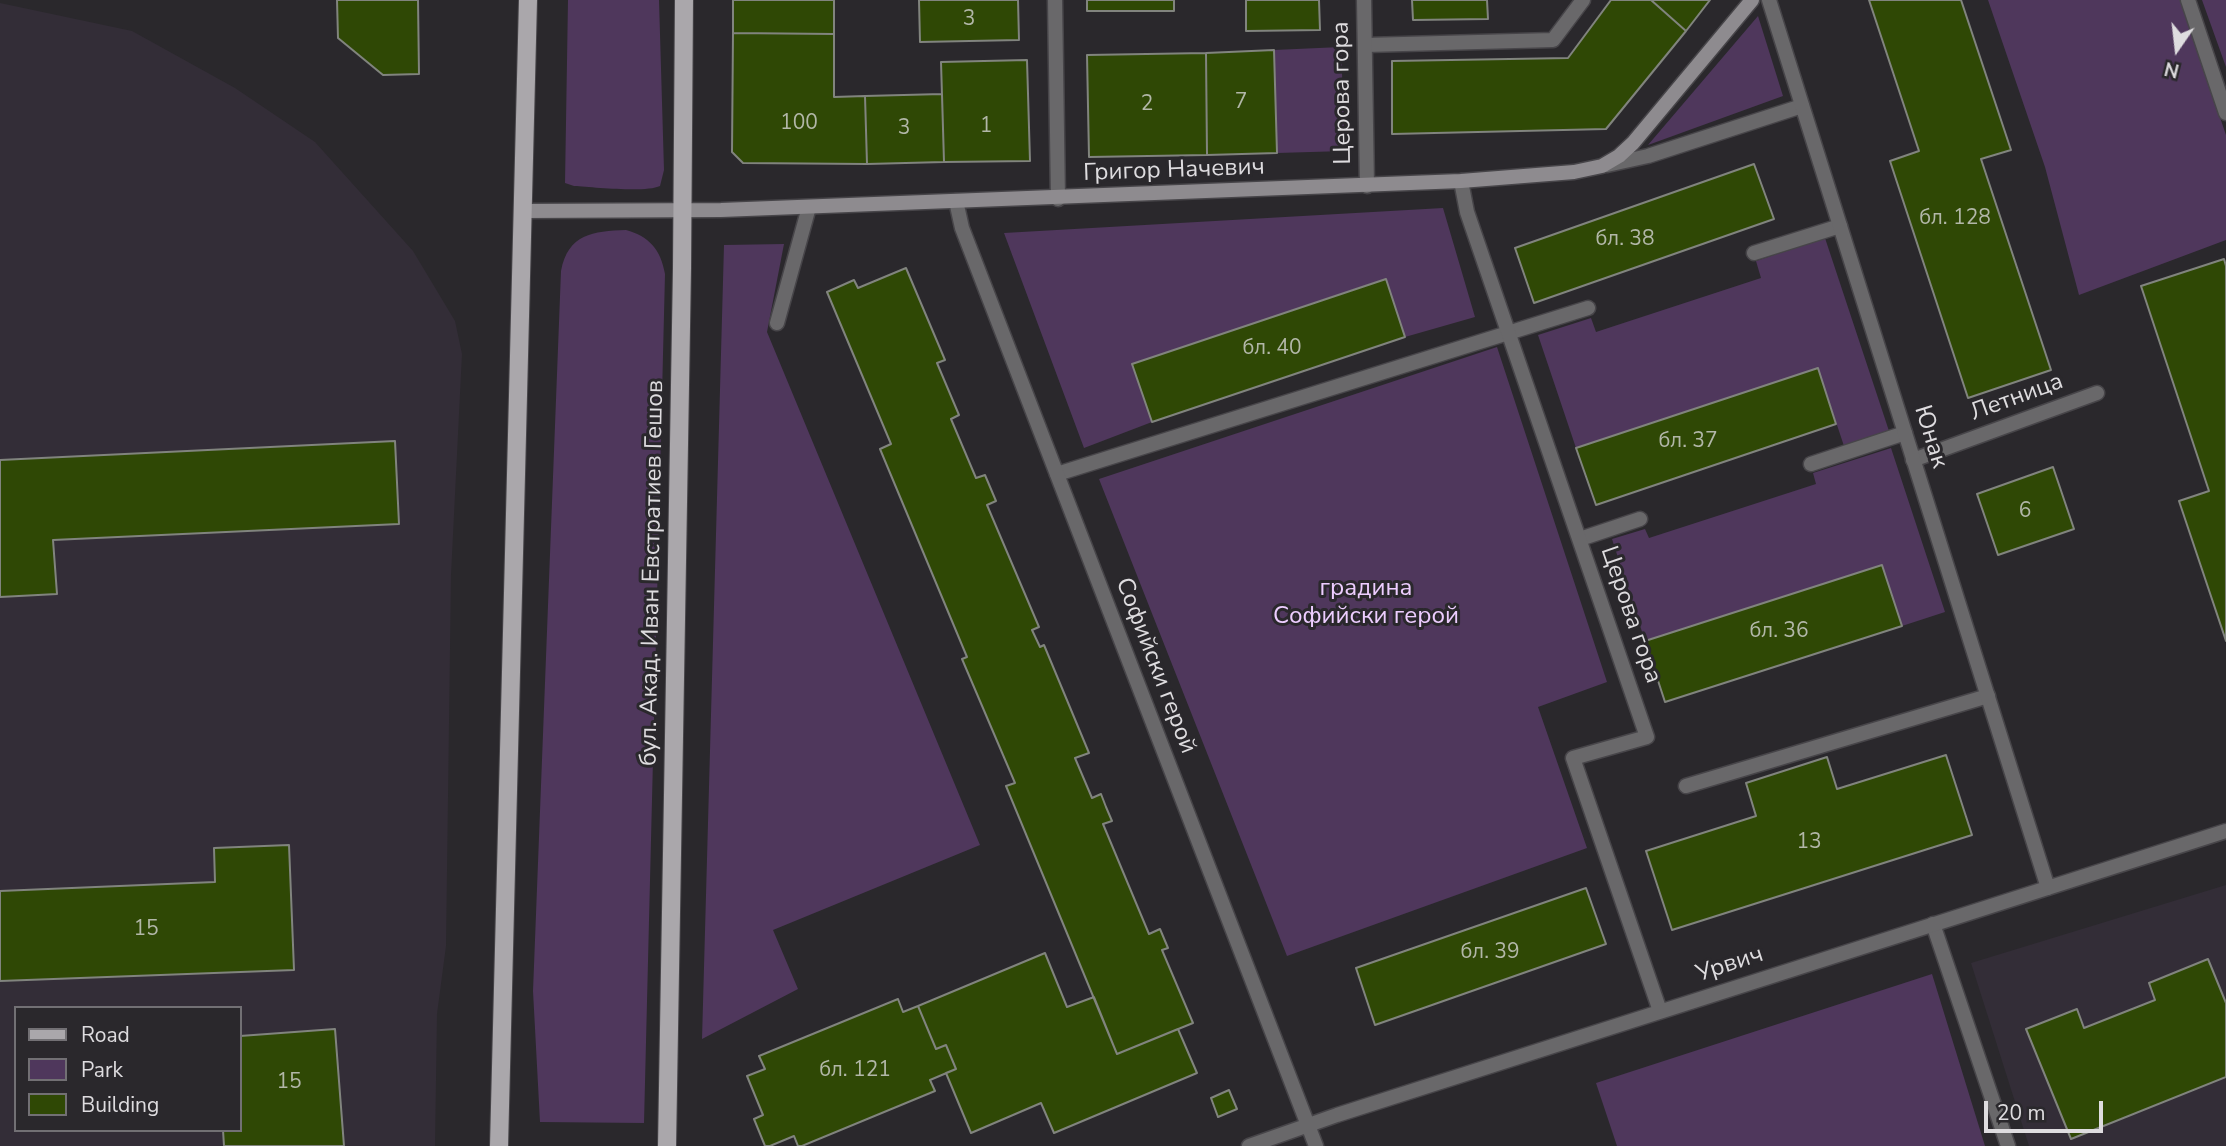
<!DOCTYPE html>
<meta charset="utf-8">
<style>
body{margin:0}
#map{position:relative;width:2226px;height:1146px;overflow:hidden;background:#2a282c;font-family:"Nunito Sans",sans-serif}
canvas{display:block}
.legend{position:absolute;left:14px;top:1006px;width:228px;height:126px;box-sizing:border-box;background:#2a282c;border:2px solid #727074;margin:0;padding:9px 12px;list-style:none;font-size:21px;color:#dedcdf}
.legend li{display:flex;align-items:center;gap:14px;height:35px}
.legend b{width:35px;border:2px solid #727074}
.north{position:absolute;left:2142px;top:14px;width:70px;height:70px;-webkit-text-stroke:5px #2a282c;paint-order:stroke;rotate:194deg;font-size:19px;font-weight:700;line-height:28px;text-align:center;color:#dedcdf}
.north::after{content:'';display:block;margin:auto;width:24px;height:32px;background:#dedcdf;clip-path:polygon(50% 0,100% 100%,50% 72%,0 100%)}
.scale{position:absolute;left:1984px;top:1101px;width:119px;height:32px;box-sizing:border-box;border:4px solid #dedcdf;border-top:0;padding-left:9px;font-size:21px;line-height:24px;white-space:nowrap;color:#dedcdf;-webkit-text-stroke:5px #2a282c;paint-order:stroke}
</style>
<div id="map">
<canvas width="2226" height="1146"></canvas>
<ul class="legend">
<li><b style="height:9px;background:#aaa7ab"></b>Road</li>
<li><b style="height:19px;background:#4f375c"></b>Park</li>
<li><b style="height:19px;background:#2f4805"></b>Building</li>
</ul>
<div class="north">N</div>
<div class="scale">20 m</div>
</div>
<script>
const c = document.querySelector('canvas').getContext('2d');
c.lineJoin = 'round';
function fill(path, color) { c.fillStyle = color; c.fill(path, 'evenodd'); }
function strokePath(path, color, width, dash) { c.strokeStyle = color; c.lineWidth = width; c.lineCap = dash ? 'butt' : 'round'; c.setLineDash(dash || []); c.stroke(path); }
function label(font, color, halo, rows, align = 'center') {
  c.font = font + ' "Nunito Sans",sans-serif'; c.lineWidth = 6; c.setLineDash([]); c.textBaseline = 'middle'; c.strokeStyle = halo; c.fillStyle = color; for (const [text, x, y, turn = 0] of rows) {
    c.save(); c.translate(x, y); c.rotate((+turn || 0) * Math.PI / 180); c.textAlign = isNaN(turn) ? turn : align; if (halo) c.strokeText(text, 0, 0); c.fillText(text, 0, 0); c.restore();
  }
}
const built = new Path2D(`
 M0,3L132,31L235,88L315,142L413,251L455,321L462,354L451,575L446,946L437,1014L435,1146H0ZM16,1008H240V1130H16Z
 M2226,885V1146H2029L1971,963Z`);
const green = new Path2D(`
 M568,0H659L664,170L660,186C645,193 593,187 574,186L565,183Z
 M1988,0H2180L2226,135V240L2079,295L2045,167Z
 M2202,0H2226V67Z
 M1758,16L1783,96L1648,145Z
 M1341,47L1345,151L1277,153L1274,50Z
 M1443,208L1475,317L1405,337L1385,279L1132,364L1152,422L1084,448L1004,233Z
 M626,230C649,236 661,250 665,274L644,1123L540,1122L533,991L561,271C568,234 593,231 626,230Z
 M1825,238L1889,431L1844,446L1818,368L1576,448L1538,335L1591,318L1596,332L1761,278L1756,261Z
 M784,244L767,332L980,845L773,930L798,989L702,1039L724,245Z
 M1497,347L1607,682L1538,707L1587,848L1287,956L1099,479Z
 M1891,448L1945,612L1902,626L1645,641L1612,539L1645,529L1649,538L1816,484L1813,473Z
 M1932,974L1985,1146H1617L1596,1083Z`);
const building = new Path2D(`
 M337,0H418L419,74L383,75L338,38Z
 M733,0H834V34L733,33Z
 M919,0H1018L1019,40L920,42Z
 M1087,0H1174V11H1087Z
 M1246,0H1319L1320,30L1246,31Z
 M1412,0H1487L1488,19L1413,20Z
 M1611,0H1651L1686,31L1606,129L1392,134V61L1568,58Z
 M1651,0H1710L1686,31Z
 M1869,0H1961L2011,150L1981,159L2051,370L1968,398L1890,161L1919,151Z
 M733,33L834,34V97L865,96L867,164L743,163L732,152Z
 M1274,50L1277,153L1207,155L1206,53Z
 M1206,53L1207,155L1089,157L1087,55Z
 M1027,60L1030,161L944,162L941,62Z
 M942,94L944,162L867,164L865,96Z
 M1754,164L1774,219L1534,303L1515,248Z
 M2224,259L2226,266V641L2179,501L2209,491L2141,286Z
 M906,268L945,360L937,363L959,415L951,419L976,478L985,475L996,501L987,505L1039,627L1032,630L1040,647L1044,645L1089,753L1075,758L1092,798L1101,794L1106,807L1112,821L1103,824L1149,934L1160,929L1168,948L1162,950L1193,1023L1117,1054L1006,786L1015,783L962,659L967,657L880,449L891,444L827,292L854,280L858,288Z
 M1386,279L1405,337L1152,422L1132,364Z
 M1818,368L1836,424L1596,505L1576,448Z
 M395,441L399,524L53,540L57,594L0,597V460Z
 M2053,467L2074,529L1998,555L1977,494Z
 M1882,565L1902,626L1665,702L1645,641Z
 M1946,755L1972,835L1672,930L1646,851L1756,816L1746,783L1827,757L1837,789Z
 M289,845L294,970L0,981V891L215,882L214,848Z
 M1586,888L1606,944L1375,1025L1356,968Z
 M1045,953L1067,1007L1094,997L1117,1054L1178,1029L1197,1073L1054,1133L1041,1103L971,1133L946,1073L956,1069L946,1045L936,1049L918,1006Z
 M2208,959L2226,1003V1077L2071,1139L2026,1029L2077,1009L2084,1028L2155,1000L2149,983Z
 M898,999L903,1012L918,1006L936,1049L946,1045L956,1069L930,1080L935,1091L802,1146H798L794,1136L770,1146H765L754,1119L763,1115L747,1076L765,1069L759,1056Z
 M335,1029L344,1146H224L223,1130H240V1036Z
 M1229,1090L1237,1109L1218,1117L1211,1098Z`);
const lane = new Path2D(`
 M1366,45L1553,40L1583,0
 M1607,165L1648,156L1802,106
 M1754,253L1840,226
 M777,323L809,207
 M1913,460L2097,393
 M1811,464L1905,433
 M1057,474L1588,308
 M1580,539L1640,519
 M1686,786L1988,696
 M1933,924L2008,1146`);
const street = new Path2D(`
 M1055,0L1058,199
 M1364,0L1367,186
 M1769,0L2048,888
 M2188,0L2226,113
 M1461,181L1467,212L1647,737L1573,758L1660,1011
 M956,201L962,228L1316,1146
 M1249,1146L1337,1115L2226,831`);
const secondary = new Path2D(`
 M523,211L721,210L1461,181L1574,172L1602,166L1619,156L1633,143L1752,0`);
const primary = new Path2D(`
 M499,1146L528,0
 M667,1146L682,268L684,0`);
const numberNames = [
 ["3",969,20],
 ["7",1241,103],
 ["2",1147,105],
 ["100",799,124],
 ["1",986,127],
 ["3",904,129],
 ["бл. 128",1955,219],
 ["бл. 38",1625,240],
 ["бл. 40",1272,349],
 ["бл. 37",1688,442],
 ["6",2025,512],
 ["бл. 36",1779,632],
 ["13",1809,843],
 ["15",146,930],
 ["бл. 39",1490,953],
 ["бл. 121",855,1071],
 ["15",289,1083]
];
const streetNames = [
 ["Церова гора",1343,93,-91],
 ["Григор Начевич",1174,171,-2],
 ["Летница",2017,398,-20],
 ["Юнак",1930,437,73],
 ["бул. Акад. Иван Евстратиев Гешов",653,573,-89],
 ["Церова гора",1630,615,71],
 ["Софийски герой",1155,666,69],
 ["Урвич",1730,965,-18]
];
const parkNames = [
 ["градина",1366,589],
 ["Софийски герой",1366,617]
];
fill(built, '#332d37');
fill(green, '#4f375c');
fill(building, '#2f4805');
strokePath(building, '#81847e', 2);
strokePath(lane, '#474549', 17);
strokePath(street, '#474549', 17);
strokePath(secondary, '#474549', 17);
strokePath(primary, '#474549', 20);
strokePath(lane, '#69686a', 14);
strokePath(street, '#69686a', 14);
strokePath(secondary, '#8e8b8f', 14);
strokePath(primary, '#aaa7ab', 18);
label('21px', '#b2b7a8', null, numberNames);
label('24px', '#dedcdf', '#2a282c', streetNames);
label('24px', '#edcdff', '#2a282c', parkNames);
</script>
